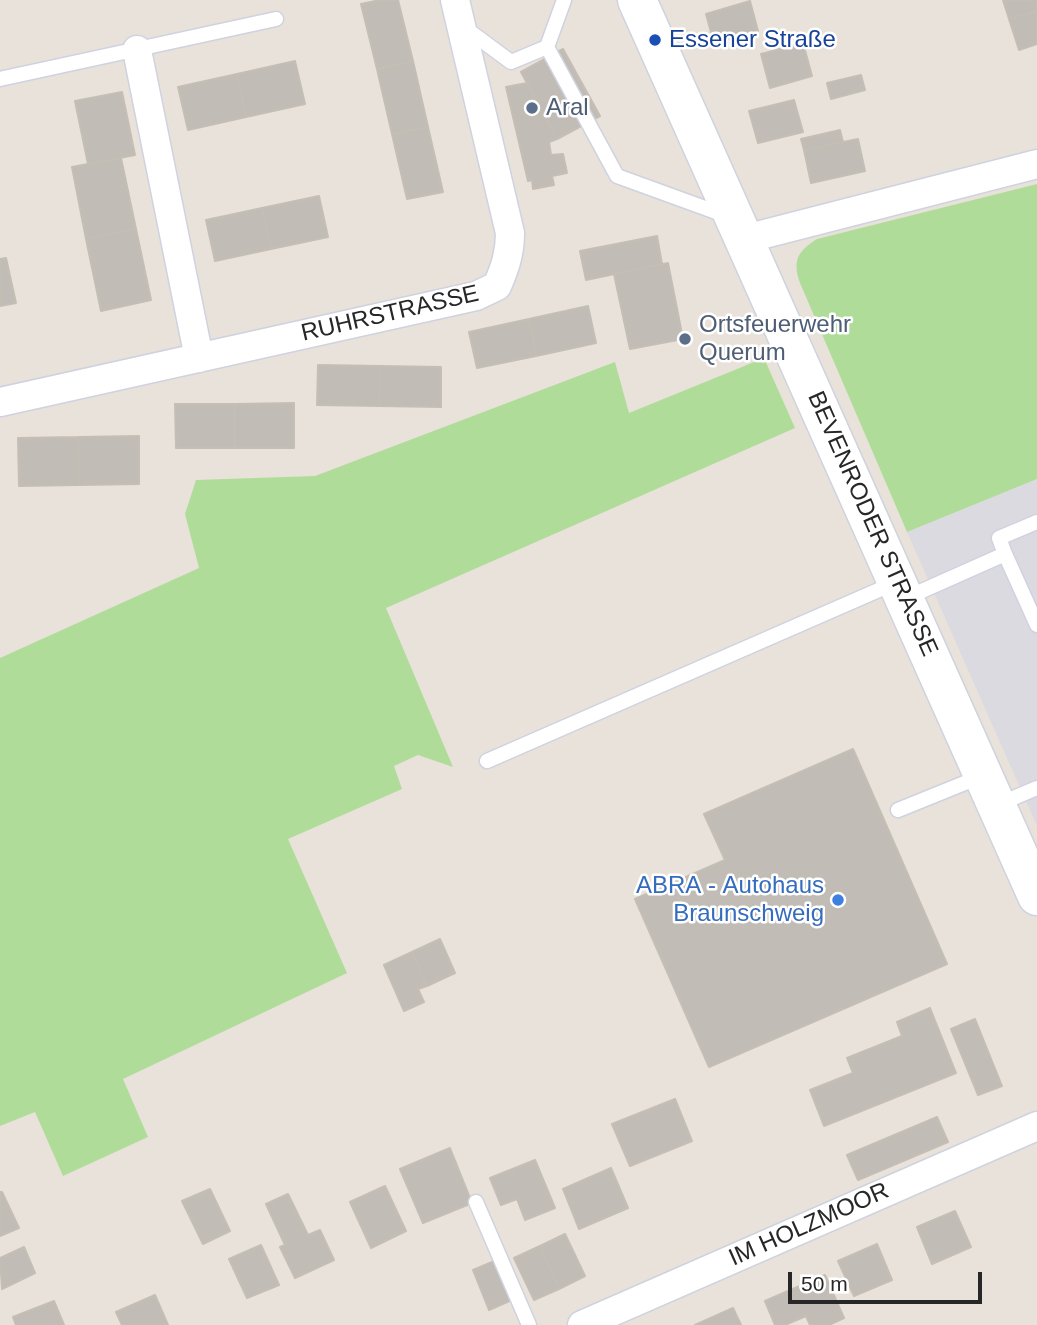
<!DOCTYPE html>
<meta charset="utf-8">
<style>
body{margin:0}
#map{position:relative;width:1037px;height:1325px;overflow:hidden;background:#e9e2da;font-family:Arial,sans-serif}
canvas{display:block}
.scale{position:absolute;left:788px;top:1272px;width:194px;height:32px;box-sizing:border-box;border:4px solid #272727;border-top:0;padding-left:9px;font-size:21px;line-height:24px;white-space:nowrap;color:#272727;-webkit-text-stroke:5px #fff;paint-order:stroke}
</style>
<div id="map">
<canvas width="1037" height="1325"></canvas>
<div class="scale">50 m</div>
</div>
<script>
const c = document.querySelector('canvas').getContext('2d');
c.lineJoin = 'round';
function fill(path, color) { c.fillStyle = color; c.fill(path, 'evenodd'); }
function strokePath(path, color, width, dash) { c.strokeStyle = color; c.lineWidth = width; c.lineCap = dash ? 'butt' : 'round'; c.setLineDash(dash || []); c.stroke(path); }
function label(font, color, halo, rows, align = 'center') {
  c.font = font + ' Arial,sans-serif'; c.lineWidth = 5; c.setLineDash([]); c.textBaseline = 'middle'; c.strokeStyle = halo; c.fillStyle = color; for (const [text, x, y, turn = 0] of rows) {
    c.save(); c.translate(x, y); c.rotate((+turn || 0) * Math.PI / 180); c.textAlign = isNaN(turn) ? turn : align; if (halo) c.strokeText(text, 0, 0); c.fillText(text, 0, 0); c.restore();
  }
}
const industrial = new Path2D(`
 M1037,479V826L907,532Z`);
const green = new Path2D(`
 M1037,184V479L907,532L800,283C792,260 798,251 817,239Z
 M764,358L795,428L386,608L453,767L418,755L394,766L402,789L288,839L347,973L123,1079L148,1137L63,1176L35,1112L0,1126V658L199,568L185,514L196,480L315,476L615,362L629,413Z`);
const building = new Path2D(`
 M380,0H398L413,61L377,69L361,4Z
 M1003,0H1037V11L1009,19Z
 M750,1L758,31L714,43L706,14Z
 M1037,11V44L1019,50L1009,19Z
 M803,43L812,76L770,88L761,54Z
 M563,49L600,116L557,139L521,72Z
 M295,61L305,104L246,117L237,74Z
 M413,61L428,127L392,134L377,69Z
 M237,74L246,117L188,130L178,87Z
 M861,75L865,90L831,99L827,83Z
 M527,83L557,139L549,142L551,155L563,154L567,173L552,176L554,185L533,189L532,180L528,181L506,87Z
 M122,92L135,155L88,164L75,101Z
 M794,100L803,132L758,143L749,111Z
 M428,127L443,192L407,199L392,134Z
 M840,130L843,142L804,150L801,139Z
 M858,139L865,171L811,183L804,150Z
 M121,158L136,229L86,239L72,167Z
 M319,196L328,237L271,249L262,208Z
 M262,208L271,249L215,261L206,220Z
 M136,229L151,300L101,311L86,239Z
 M657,236L662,264L586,280L580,251Z
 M6,258L16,303L0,306V259Z
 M668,263L683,339L630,349L614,274Z
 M588,306L596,343L536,356L529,319Z
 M529,319L536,356L477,368L469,332Z
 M318,365L380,366L379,406L317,405Z
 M380,366L441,367V407L379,406Z
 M294,403V448H235V404Z
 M175,404H235V448H176Z
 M139,436V484L79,485L78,437Z
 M78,437L79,485L19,486L18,438Z
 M853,749L947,964L709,1067L635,899L725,860L704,814Z
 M440,939L455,973L427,986L412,952Z
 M412,952L427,986L418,989L424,1002L404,1011L384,965Z
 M930,1008L956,1073L824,1126L810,1090L853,1073L847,1058L902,1036L897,1022Z
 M975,1019L1002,1086L978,1095L951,1029Z
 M675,1099L692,1141L630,1166L612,1124Z
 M937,1117L948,1142L858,1180L847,1155Z
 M450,1148L472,1203L423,1223L400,1169Z
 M535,1160L555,1208L525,1220L517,1199L501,1205L490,1178Z
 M611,1168L628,1208L579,1229L563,1189Z
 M385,1186L406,1231L371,1248L350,1202Z
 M210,1189L230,1231L203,1244L182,1201Z
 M0,1192H2L19,1228L0,1236Z
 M288,1194L308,1235L320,1230L334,1260L295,1278L280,1247L285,1245L266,1204Z
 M955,1211L971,1247L932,1264L917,1227Z
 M565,1234L585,1276L559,1289L540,1246Z
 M877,1244L892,1280L854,1296L838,1261Z
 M261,1245L279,1285L247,1298L229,1259Z
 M540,1246L559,1289L534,1300L514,1258Z
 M24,1247L35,1273L2,1289L0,1258Z
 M497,1260L514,1299L489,1310L473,1270Z
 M825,1275L844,1318L829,1325H810L806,1316L785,1325H775L765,1301Z
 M155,1295L168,1325H122L116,1312Z
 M54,1301L64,1325H16L13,1317Z
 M733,1308L741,1325H695Z`);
const lane = new Path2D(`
 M564,0L547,47L617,176L727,216
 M465,28L511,62L547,47
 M0,79L276,19
 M1005,554L1037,625
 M906,598L1005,554L999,538L1037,522
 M487,761L897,582
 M997,805L1037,788
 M898,810L982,776
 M476,1202L529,1325`);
const street = new Path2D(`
 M137,50L199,358
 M745,239L1037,164
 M0,402L476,296L497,286C505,268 510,253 510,233L455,0
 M582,1325L1037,1126`);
const secondary = new Path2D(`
 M637,0L1037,896`);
const markers = [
 [655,40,7,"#1a4fb4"],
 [532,108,7,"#5c6f8a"],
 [685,339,7,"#5c6f8a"],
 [838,900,7,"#3f7fe0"]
];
const transitNames = [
 ["Essener Straße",669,40]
];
const serviceNames = [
 ["Aral",546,108],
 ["Ortsfeuerwehr",699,325],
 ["Querum",699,353]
];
const streetNames = [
 ["RUHRSTRASSE",390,314,-13],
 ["BEVENRODER STRASSE",872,524,66],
 ["IM HOLZMOOR",809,1225,-24]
];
const shopNames = [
 ["ABRA - Autohaus",824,886],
 ["Braunschweig",824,914]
];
fill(industrial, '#dcdae1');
fill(green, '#b0dc9a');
fill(building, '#c1bcb6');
strokePath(building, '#c4beb4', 2);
strokePath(lane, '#cfd2df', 17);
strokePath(street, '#cfd2df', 31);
strokePath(secondary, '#cfd2df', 41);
strokePath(lane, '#fff', 14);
strokePath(street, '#fff', 28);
strokePath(secondary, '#fff', 38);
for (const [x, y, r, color] of markers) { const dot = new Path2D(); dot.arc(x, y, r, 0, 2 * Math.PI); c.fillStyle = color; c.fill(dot); strokePath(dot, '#fff', 2.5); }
label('24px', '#164399', '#fff', transitNames, 'left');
label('24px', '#4e5e75', '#fff', serviceNames, 'left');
label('24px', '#272727', '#fff', streetNames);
label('24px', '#366cbe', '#fff', shopNames, 'right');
</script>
